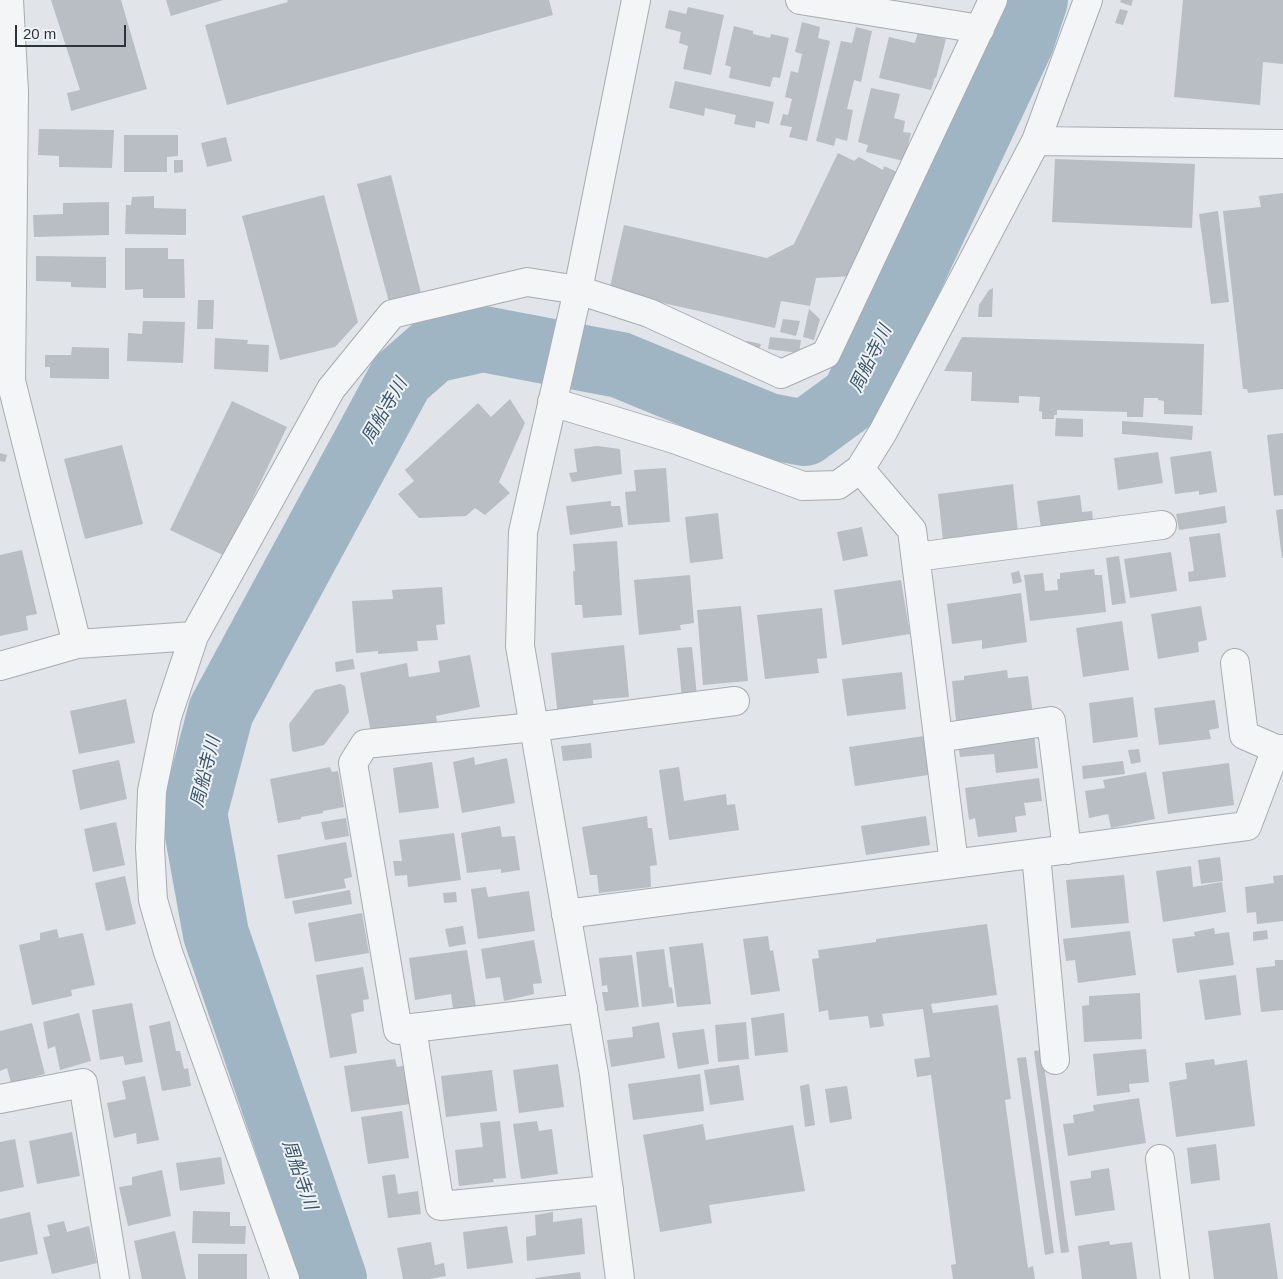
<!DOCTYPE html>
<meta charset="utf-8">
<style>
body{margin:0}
#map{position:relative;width:1283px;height:1279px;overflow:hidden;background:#e1e4e8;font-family:Arial,sans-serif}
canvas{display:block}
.scale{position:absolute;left:15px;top:25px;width:111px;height:22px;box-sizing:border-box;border:2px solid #2b343e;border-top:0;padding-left:6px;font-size:15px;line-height:18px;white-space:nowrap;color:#2b343e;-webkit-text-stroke:4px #f0f3f6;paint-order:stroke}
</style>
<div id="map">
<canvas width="1283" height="1279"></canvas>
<div class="scale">20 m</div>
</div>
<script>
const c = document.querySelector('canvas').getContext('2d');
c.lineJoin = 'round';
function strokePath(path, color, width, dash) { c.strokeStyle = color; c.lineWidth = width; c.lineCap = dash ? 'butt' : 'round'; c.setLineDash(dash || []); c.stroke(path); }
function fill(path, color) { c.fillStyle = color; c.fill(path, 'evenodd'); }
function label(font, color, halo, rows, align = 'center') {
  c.font = font + ' Arial,"Noto Sans JP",sans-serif'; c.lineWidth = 4; c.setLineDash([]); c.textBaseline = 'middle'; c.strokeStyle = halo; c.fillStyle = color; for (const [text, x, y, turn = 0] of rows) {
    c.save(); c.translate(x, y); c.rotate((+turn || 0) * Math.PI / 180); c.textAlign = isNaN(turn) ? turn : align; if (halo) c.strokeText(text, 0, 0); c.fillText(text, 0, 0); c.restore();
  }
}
const river = new Path2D(`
 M334,1279L216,934L194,813L221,711L401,378L433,350L483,339L620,365L768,426L805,433L854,397L1021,42L1035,0`);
const building = new Path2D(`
 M51,0H121L147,89L71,111L67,93L80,90Z
 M166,0H223L171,16Z
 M287,0H549L553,15L227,105L205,25L288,2Z
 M1121,0H1133L1131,6L1120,2Z
 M1183,0H1283V64L1263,62L1260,105L1174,97Z
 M688,7L724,15L711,75L683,69L688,46L679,43L681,32L665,28L669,10L686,14Z
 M1120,9L1128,11L1123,25L1115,23Z
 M802,22L820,27L818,38L830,41L807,141L789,137L792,127L780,125L783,114L788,115L792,99L785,97L791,71L798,73L802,54L795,52Z
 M734,26L753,31V34L770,38L771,34L789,38L780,78L773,77L770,87L729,78L731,67L725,65Z
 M856,27L872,31L861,82L854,80L847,109L853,110L847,141L836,138L834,146L816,141L841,41L852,43Z
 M918,32L946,39L936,78L935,77L931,90L879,78L889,37L915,43Z
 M675,81L774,102L769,124L756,121L755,128L734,124L736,115L705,108L704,116L669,108Z
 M871,88L900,94L894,118L905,121L903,132L911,133L904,161L866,152L868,145L858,142Z
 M39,129L114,130L112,168L59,167V156L38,155Z
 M124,135H178V156L167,157V172H124Z
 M226,137L232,161L207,167L201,143Z
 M838,153L854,161L859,157L883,170L884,166L906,176L854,276L816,278L810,306L781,301L775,328L609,291L624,225L767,258L794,244Z
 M1055,159L1195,164L1192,228L1052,222Z
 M174,160H183V172L174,173Z
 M391,175L421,293L389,302L357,184Z
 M1283,193V389L1248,393L1247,389H1243L1223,211L1261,207L1259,196Z
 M324,195L358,322L335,347L280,360L242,216Z
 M154,196V208L186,209V235L125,234L126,205H131L132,197Z
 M109,202V235L34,237L33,215L63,214V203Z
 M1218,211L1229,302L1211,304L1199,214Z
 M125,248H168V259H184L185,298H143V289L125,290Z
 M36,256L106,257V288L71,287V282L36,281Z
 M993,288L992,317H978L979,305L989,290Z
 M198,300H214L213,329H197Z
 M809,309L820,319L814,340L803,337Z
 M783,319L800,321L796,336L780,332Z
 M143,321L185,322L183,363L127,361L128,333L142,334Z
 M770,337L801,340L799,353L768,349Z
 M962,337L1204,344L1202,415L1164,414V401L1158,400V398H1144L1143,417H1127V412L1057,410V415H1054V419H1042V412L1039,411L1040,397L1019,396V403L971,401L972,372L944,371Z
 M215,338L248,340L247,344L269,345L268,372L214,369Z
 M747,341L761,344L758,353L745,350Z
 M72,347L109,348V379L50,378V367H45V355H71Z
 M510,399L525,423L499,482L510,493L485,515L475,508L466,516L419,518L398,494L414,481L405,470L478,403L491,417Z
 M232,401L287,427L225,556L170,530Z
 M1056,418L1083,419V437L1055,436Z
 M1122,421L1193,426L1192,440L1122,434Z
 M1283,433V495L1274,496L1267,435Z
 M122,445L143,524L85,539L64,459Z
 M597,446L620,449L622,474L572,482L569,473L577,472L574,449Z
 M1211,451L1217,492L1199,495V491L1175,494L1170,457Z
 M1158,452L1163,483L1118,490L1114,458Z
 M0,453L7,455L5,462L0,461Z
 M666,468L670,522L628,525L625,492L636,491L634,470Z
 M1013,484L1018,532L943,541L938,494Z
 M1080,495L1082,512L1092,511L1093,520L1041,528L1037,501Z
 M611,501V506H620L623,527L570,535L566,506Z
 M1225,506L1227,523L1179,530L1176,514Z
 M1283,509V558H1282L1276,510Z
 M718,513L723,559L690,563L685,517Z
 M862,527L868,556L843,561L837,532Z
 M1220,533L1226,577L1189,582L1188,572L1194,571L1189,537Z
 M617,541L622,615L583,618L582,605H575L573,571H575L573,544Z
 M22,550L37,614L26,616L28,630L0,636V555Z
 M1171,552L1177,591L1130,598L1124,559Z
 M1119,556L1126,603L1112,605L1106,558Z
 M1094,569L1095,575H1102L1106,612L1030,621L1024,575L1043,573L1045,591L1058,590L1057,579H1060V573Z
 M1019,571L1022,582L1013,584L1011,573Z
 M690,575L694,623L680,625L681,630L639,635L634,580Z
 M901,580L910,634L842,645L834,590Z
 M442,587L445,624L436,625L438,640L417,641L418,651L378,654V651L356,653L352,601L393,599L392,590Z
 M1021,593L1027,642L982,649V640L952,644L947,604Z
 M741,606L748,681L703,685L697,610Z
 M1201,606L1207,640L1198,642L1199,652L1158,659L1151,614Z
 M822,608L827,658L817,659L819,673L765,679L757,615Z
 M1122,621L1129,670L1083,677L1076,628Z
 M624,645L629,697L593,700L594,713L558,717L551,653Z
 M692,647L697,696L682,698L677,648Z
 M470,655L480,707L436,716L437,722L371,733L360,673L407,663L409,677L440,672L438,661Z
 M353,659L355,669L336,672L335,662Z
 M1007,670L1008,678L1028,676L1033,715L957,730L952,681L964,680V676Z
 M902,672L906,709L847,716L842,679Z
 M340,684L345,686L349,712L324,745L295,752L292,751L289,724L315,690Z
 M1133,697L1138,737L1093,743L1089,703Z
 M126,699L135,743L79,754L70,711Z
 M1215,700L1219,728L1209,730L1211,739L1159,745L1154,708Z
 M1034,734L1038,768L996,773L994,754L960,757L958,743Z
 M924,736L928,775L855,786L849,747Z
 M591,743L592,758L563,761L561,746Z
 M1139,749L1141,762L1131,764L1128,750Z
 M474,757L475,765L507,758L515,803L462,813L453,762Z
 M119,760L127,799L80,810L72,770Z
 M1123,761L1125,774L1083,779L1082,766Z
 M432,762L439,808L399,813L393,768Z
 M1229,763L1234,805L1168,814L1162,772Z
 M330,767L332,772L338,771L344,807L323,811V813L301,817V819L278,823L270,779Z
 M679,767L684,801L726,794L727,805L735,804L739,830L669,840L659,770Z
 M1146,772L1155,819L1111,828L1108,814L1089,818L1085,791L1105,788L1103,780Z
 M1039,778L1042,801L1024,803L1026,815L1015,817L1017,832L978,837L975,818L969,820L965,788Z
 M647,816L648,828H652L657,865L650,866L651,887L599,893L597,875H590L582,827Z
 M926,816L930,845L866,855L861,826Z
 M346,818L349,836L325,840L321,822Z
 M116,822L125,865L93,872L84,829Z
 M500,826L502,837L515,836L520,870L501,873V869L467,873L461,833Z
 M454,833L461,880L408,887L407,875L395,876L393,861H402L399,840Z
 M346,842L352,877L344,879L346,888L285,899L277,855Z
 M1220,857L1223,881L1201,884L1198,860Z
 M1191,866L1193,887L1222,882L1226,912L1163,922L1156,871Z
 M1124,875L1129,923L1071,928L1066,880Z
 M1283,875V921L1257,924L1256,912L1247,913L1245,887L1274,883L1273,876Z
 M125,876L136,924L106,931L95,883Z
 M486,887L488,897L529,891L535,931L478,939L471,889Z
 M350,890L352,904L295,914L292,901Z
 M456,892L457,902L444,903L443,893Z
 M362,913L369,953L315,962L308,923Z
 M987,924L997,995L931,1004L933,1013L998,1005L1011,1099L1005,1100L1028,1268L1033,1266L1035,1279H953L951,1265L956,1264L931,1075L917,1077L914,1059L930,1057L923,1009L882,1014L884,1026L870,1028L868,1016L829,1020L828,1010L819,1012L812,959L819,958L818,950L876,942V939Z
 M463,926L466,944L449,947L445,929Z
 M1214,928L1215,934L1229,932L1234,965L1177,973L1172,939L1195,936L1194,932Z
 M57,929L59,938L83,933L95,985L71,990L72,996L32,1005L19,945L40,940V933Z
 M1267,930L1268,939L1253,941V932Z
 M1130,931L1136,975L1078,983L1075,960L1066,961L1063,939Z
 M768,936L770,951L773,950L780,991L751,995L743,939Z
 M534,940L542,983L533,984L534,994L504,1001L500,977L486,979L481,949Z
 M703,943L711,1004L677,1007L669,947Z
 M664,949L669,987L672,988L674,1003L642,1007L636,952Z
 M467,950L476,1007L453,1009L451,994L415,1000L409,958Z
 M632,955L639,1007L605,1011L602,992H608L607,985L602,986L599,958Z
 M1275,960H1283V1010L1261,1012L1256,968L1275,966Z
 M363,967L369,999L363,1000L364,1011L351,1014L357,1053L330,1058L316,975Z
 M1236,975L1241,1015L1205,1020L1199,980Z
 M1140,993L1142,1039L1084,1042L1082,1006L1089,1005V996Z
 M132,1003L143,1062L125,1065L123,1056L100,1060L92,1010Z
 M79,1013L91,1061L60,1070L55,1046L48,1049L43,1022Z
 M784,1013L788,1052L755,1056L751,1018Z
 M170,1021L176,1051H180L184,1069L188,1068L191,1086L162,1091L149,1026Z
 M659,1022L665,1058L611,1067L607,1040L633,1037L632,1027Z
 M746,1022L749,1059L718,1062L715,1025Z
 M32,1023L45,1074L11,1083L7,1068L0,1071V1031Z
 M704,1029L709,1064L678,1069L672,1033Z
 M1146,1049L1149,1082L1129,1084L1130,1092L1097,1096L1093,1054Z
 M1042,1050L1069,1252L1061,1253L1034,1051Z
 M1026,1057L1054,1253L1045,1255L1017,1058Z
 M395,1059L397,1067L406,1065L411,1104L351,1112L344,1066Z
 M1214,1059L1215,1065L1247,1060L1255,1126L1176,1137L1169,1082L1187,1079L1185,1063Z
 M558,1064L564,1107L519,1113L513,1070Z
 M739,1065L744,1100L710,1105L704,1070Z
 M492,1070L497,1111L446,1117L441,1076Z
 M700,1074L704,1111L633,1120L628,1084Z
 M145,1076L159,1140L137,1144L136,1133L114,1138L107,1103L126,1099L122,1081Z
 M809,1084L815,1125L805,1127L800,1086Z
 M847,1086L852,1119L830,1123L825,1089Z
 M1139,1098L1146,1143L1068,1156L1063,1124L1074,1123L1073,1115L1094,1111L1093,1105Z
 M402,1111L409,1158L368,1164L361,1117Z
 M500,1121L506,1178L493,1179L494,1182L459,1186L455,1150L483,1147L480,1123Z
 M537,1121L539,1131L552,1129L558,1174L521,1179L513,1124Z
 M703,1124L706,1140L793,1125L805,1191L709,1205L712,1223L660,1232L643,1135Z
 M72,1132L80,1176L37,1184L29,1141Z
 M15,1139L24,1187L0,1192V1142Z
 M1216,1144L1220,1180L1191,1184L1187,1148Z
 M221,1157L225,1184L180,1191L176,1163Z
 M1109,1168L1115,1210L1075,1216L1070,1181L1091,1178V1171Z
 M162,1170L171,1216L128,1226L119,1187L132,1185V1177Z
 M395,1174L398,1194L418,1191L421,1214L388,1218L382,1176Z
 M193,1211L230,1212V1226H246L245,1244L192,1243Z
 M30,1212L38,1254L0,1262V1219Z
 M553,1212V1222L582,1218L585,1254L527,1261L526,1237L536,1235L535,1215Z
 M64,1221L67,1232L89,1226L97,1263L52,1274L43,1237L50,1236L47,1225Z
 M1270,1223L1278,1279H1214L1208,1231Z
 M507,1226L513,1263L467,1269L463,1232Z
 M175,1231L186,1279H142L134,1241Z
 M1109,1241L1110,1245L1132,1242L1137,1279H1082L1078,1246Z
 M431,1242L435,1265L444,1263L446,1276L430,1279H403L397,1248Z
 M198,1254H247V1279H198Z
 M580,1272L581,1279H535V1278Z`);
const minor = new Path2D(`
 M9,0L14,92L11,381L77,644
 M800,0L980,29
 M1036,141L1283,144
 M552,402L674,439L803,486L838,485L860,469L883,432L1036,141L1088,0
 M860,469L912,530L954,864
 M916,557L1162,525
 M194,636L167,717L152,791L150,848L153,900L168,952L285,1279
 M1235,663L1244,735L1276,749H1283
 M0,666L77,644L194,636L331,389L392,314L527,282L578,290L649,313L781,374L826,354L993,0
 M938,738L1051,721L1067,850
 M1036,854L1055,1060
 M566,914L1247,826L1276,749
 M412,1028L583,1008
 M0,1099L83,1083L115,1279
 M1160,1159L1175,1279
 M609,1190L440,1206L412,1028L398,1030L353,763L365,744L534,727L735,701`);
const tertiary = new Path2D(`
 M620,1279L594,1074L520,646L523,532L578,290L636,0`);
const waterNames = [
 ["周船寺川",871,359,-64],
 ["周船寺川",385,411,-60],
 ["周船寺川",206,772,-76],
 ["周船寺川",299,1175,71]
];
strokePath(river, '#a0b5c4', 66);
fill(building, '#b9bec4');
strokePath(minor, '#a7acb2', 30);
strokePath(tertiary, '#a7acb2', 30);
strokePath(minor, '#f3f5f7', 28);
strokePath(tertiary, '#f3f5f7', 28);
label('italic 18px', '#3a556d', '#f0f3f6', waterNames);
</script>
